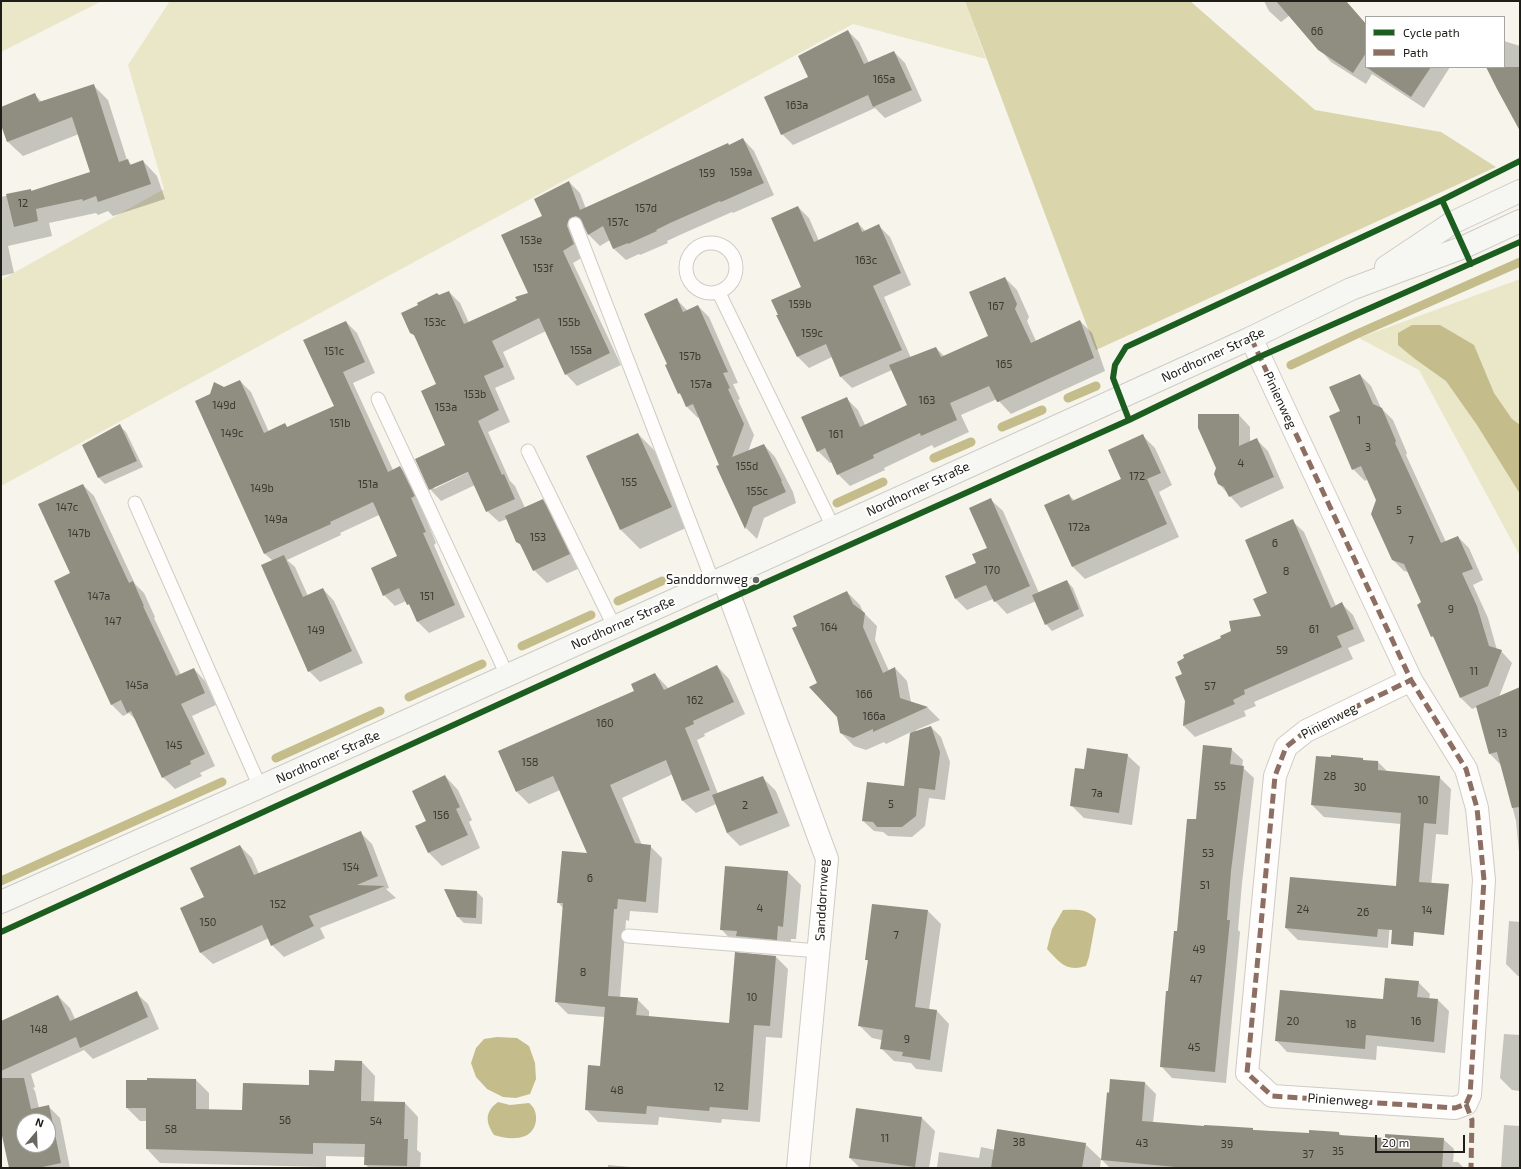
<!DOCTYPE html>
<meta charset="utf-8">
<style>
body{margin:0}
#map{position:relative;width:1521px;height:1169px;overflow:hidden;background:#f6f4eb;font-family:"Exo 2",sans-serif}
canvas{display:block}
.frame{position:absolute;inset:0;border:2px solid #1e1d17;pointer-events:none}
.legend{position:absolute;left:1365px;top:16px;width:140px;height:52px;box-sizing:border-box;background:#fff;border:1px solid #a5a5a2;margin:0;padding:5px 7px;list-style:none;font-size:12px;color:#1e1d17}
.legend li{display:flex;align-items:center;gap:8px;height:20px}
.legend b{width:20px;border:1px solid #a5a5a2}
.north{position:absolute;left:16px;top:1113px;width:40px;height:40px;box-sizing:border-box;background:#fff;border:1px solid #a5a5a2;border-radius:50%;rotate:19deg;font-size:11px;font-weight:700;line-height:16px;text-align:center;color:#1e1d17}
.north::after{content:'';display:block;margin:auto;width:14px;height:18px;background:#6a6861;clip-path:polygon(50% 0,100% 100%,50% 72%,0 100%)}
.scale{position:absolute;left:1375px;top:1135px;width:90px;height:18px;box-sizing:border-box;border:2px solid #1e1d17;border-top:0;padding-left:5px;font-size:12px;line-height:14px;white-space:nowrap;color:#1e1d17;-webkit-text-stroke:3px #fff;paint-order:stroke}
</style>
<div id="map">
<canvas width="1521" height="1169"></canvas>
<div class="frame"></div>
<ul class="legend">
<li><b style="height:5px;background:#1b5e20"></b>Cycle path</li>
<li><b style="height:5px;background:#8d6e63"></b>Path</li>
</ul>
<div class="north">N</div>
<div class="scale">20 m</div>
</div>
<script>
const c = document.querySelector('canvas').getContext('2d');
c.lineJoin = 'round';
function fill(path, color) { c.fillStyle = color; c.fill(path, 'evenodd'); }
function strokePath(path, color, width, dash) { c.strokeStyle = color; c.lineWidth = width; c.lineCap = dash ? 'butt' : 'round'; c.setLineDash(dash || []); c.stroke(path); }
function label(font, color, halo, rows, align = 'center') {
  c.font = font + ' "Exo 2",sans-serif'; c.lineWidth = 4; c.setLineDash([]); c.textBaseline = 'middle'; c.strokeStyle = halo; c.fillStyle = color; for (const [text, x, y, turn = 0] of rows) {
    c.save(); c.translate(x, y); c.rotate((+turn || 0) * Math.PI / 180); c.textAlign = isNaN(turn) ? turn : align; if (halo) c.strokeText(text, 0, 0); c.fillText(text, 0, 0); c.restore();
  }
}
const green = new Path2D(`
 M1,1H102L1,52Z
 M170,1H965L986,59L853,24L1,486V280L164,189L128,65Z
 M1520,279V556L1419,370L1359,338Z`);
const forest = new Path2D(`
 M965,1H1190L1315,110L1441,132L1496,167L1096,350Z`);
const water = new Path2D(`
 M1412,325H1440L1474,345L1494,393L1512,419L1520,425V494L1477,425L1446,381L1415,359L1398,345V333Z
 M1063,910C1076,910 1086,908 1096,919L1089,957L1086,966C1066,972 1060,963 1047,949L1052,929Z
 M497,1037L517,1038L529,1046L535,1063L536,1079L530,1094L516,1098L503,1097L487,1089L476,1077L471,1063L476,1048L484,1039Z
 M498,1102L510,1105L529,1103C540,1111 538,1131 525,1136C515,1140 503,1138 494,1135C486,1123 484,1112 498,1102Z`);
const shadow = new Path2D(`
 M1264,1H1346L1366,24V67H1450L1424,108L1372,74L1366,84L1331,62L1290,15L1281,22L1269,11Z
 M848,31L859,42L869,63L894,52L905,63L922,101L885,118L875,108L793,145L782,134L809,77Z
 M1504,41L1520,46V124L1492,67H1504Z
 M94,86L108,100L127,160L132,165L143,161L157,176L165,199L113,216L108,211L98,215L96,213L49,223L52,236L8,246L14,273L1,276V197L31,190L33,192L91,172L79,134L23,156L8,142L1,123V108L35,95L42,102Z
 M743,139L754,151L774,195L733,213L732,212L682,234L667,241L668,243L640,255L639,254L626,260L614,249L610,240L600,246L589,235L586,228L580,230L585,256L573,263L621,365L577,386L566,374L546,331L503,352L515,379L495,388L510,422L488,432L510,481L515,486L525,508L542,500L555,513L582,567L547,583L534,570L524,549L517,541L507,519L499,522L487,511L475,485L441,501L430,489L447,445L437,385L416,338L411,332L439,296L449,292L460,303L469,323L518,301L529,293L543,216L569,182L580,193L586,209ZM472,469L473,470L434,489V487Z
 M798,207L809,218L819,241L858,223L866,232L879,226L890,237L911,285L884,297L911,358L936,348L944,356L989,336L1005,278L1017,290L1029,317L1027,321L1036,341L1080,321L1092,333L1105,371L1011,414L997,399L961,415L969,432L934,448L932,445L884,468L885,470L850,486L838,474L833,462L830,463L818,451L846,398L858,410L865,425L908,405L892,370L852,388L841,377L832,357L809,368L798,357L778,316L803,287Z
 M677,300L688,311L698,306L709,317L738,383L733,384L740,399L738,400L754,435L748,452L764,445L775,457L793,492L796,503L764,518L757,539L746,528L717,466L720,465L699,417L698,418L687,407L683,398L679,393L668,365Z
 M346,322L357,333L375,373L353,383L393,470L400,467L411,478L425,508L422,509L436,543L434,545L465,617L429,633L418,622L413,610L406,601L395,606L384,595L398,557L379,515L340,533L341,535L287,560L295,567L308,596L323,589L334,601L363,663L320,682L309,671L273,561L265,554L196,402L240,381L251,392L269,432L285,424L288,428L335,406Z
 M1360,375L1371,386L1381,408L1393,420L1407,453L1406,455L1446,542L1458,537L1469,548L1483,580L1473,585L1488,618L1497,650L1501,651L1512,663L1499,697L1520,689V862L1516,821L1502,766L1490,754L1477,707L1472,709L1461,698L1435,639L1432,636L1422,603L1409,572L1404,571L1392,559L1377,500L1368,479L1365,481L1353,469L1341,412Z
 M1239,415L1250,427V442L1256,439L1268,451L1284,488L1241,508L1219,484Z
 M120,426L126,432L143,467L105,484L99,478L84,445Z
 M638,434L657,453L690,526L640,549L621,530L587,457Z
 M1143,436L1155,448L1172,485L1159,492L1179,537L1085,579L1073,567L1069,495L1075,501L1122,479Z
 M83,485L94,496L135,584L144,593L155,617L154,618L181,675L194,669L205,681L216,705L192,716L215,766L200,773L202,776L175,789L163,777L136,720L129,713L123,716L111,704L71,574Z
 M991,500L1003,511L1039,593L1067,581L1073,588L1084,616L1052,631L1046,624L1036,601L1007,614L993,599L967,610L955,598L988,548Z
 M1292,521L1304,532L1336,606L1342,604L1353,615L1365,641L1348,648L1353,659L1254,702L1256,706L1244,711L1246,716L1195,737L1184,726L1186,701L1183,674L1222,639L1262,617L1269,594Z
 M847,592L860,605L863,612L877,626L875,640L889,671L895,668L907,681L911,702L928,708L940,720L916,730V732L931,727L941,737L950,762L945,800L929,798L925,826L912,837L888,836L883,832L874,831L863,821L905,787L911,732L886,744L884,742L866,750L854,746L841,733L838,717L818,683Z
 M717,666L729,679L745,714L704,734L705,736L697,740L718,794L763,778L776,791L790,826L740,846L727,833L716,804L696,813L683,801L673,774L622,798L642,845L650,846L662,858L658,913L630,911L629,921L626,920L620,998L637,999L649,1011V1017L730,1024L776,957L788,969L782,1038L766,1037L760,1122L722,1119L721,1123L659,1117L658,1125L598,1122L586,1109L601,1067L605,1017L568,1014L556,1002L563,908L558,902L588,854L560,790L529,804L517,792L655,674L669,689Z
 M1231,749L1243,760L1242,767L1254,778L1242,883L1238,930L1240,932L1226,1083L1172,1078L1161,1066L1169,992L1197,821Z
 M1127,755L1140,767L1132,825L1084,818L1071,805L1085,771Z
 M1332,758L1363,759L1364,761L1378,762L1388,772L1439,777L1451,789L1448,835L1436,834L1430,898L1409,899L1401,824L1324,817L1312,805Z
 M445,776L458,790L472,820L469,822L480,848L442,866L429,853L428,822Z
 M360,832L372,844L389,888L386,889L396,898L320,928L325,938L284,957L272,945L269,938L213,964L201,953L205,898L240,846L252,858L259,874Z
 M726,867L788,872L801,885L796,939H791L790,952L734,943L721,929Z
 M477,892L483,898L482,924L464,923L458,917Z
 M928,911L941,924L929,1010L937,1011L949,1024L942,1072L916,1069L911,1063L894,1061L881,1048L882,1040L872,1038L859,1025L869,962L866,959Z
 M1509,921L1520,922V976H1518L1506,964Z
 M1390,922L1388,948L1298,940L1286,928Z
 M1418,982L1430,994L1429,999L1438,1000L1449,1011L1445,1053L1377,1046L1376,1060L1287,1052L1276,1040L1384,1000Z
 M136,993L148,1004L159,1029L93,1059L84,1050L31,1074L35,1087L33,1088L35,1091L39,1108L48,1106L60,1118L70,1168H10L1,1126V1022L58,996L70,1008L75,1019ZM24,1121H48V1145H24Z
 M1504,1034L1520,1035V1091L1512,1090L1500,1078Z
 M336,1061L362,1062L375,1076L374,1102L405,1103L418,1117L417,1150L421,1153L420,1168H369L365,1164L366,1157L326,1156V1167L160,1163L147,1149V1121H140L127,1108L196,1080L209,1093V1110L243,1111L310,1086L335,1072Z
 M1111,1080L1145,1083L1156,1094L1153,1123L1310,1134V1131L1339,1133L1342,1136L1386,1139H1443L1454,1149L1453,1162H1458L1464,1168H1110L1102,1160Z
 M922,1118L935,1131L929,1168H860L850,1158Z
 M1504,1125L1520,1126V1168H1501Z
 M1085,1144L1101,1159L1100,1168H937L939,1152L979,1158L981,1147L995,1150Z
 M608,1165L630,1167L631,1168H608Z`);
const stream = new Path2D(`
 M1291,365L1357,334L1520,262
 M1068,398L1096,386
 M1002,427L1042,410
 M934,458L971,442
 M837,503L883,482
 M618,601L662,581
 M522,646L591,615
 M409,697L482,664
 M276,758L380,711
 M1,881L222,782`);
const building = new Path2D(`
 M1276,1H1346L1366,24V53L1353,73L1318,50Z
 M848,30L864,64L894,51L912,90L873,107L868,95L781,135L764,97L808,77L798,56Z
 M1366,67H1431L1411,97Z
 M1486,67H1520V131L1497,89Z
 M94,84L119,162L128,159L130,165L143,160L151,184L98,202L96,196L83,201L82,199L36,209L38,221L14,227L6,194L31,189V191L90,172L72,117L7,142L1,125V107L35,93L39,102Z
 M743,138L764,183L721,202L720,201L670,223L656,230L657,231L628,244V243L613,249L603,226L588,235L580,218L576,216L569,219L567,226L574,244L563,251L610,353L565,375L539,318L492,341L504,367L484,376L499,410L478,421L502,475L504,474L515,499L486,512L468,472L429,490L415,459L445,445L421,391L436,384L414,335L410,333L401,313L418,305L417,303L437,293L439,295L449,291L464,324L517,300L515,297L528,293L501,235L542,216L534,199L569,181L580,210L668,170L728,143L729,145Z
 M798,206L814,242L858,222L862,232L879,224L901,273L873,286L902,350L840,377L826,344L797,357L776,315H778L771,300L801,287L771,218Z
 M1005,277L1017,304L1015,309L1031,343L1080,320L1094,358L998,402H997L989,386L950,403L957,420L921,436L920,433L873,455L874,458L837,475L825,448L817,452L801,417L847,397L860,427L907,405L889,365L936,347L941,357L988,336L969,292Z
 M677,298L683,312L698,305L728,372L723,373L730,388L728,389L744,424L732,457L764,444L782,481H781L786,492L753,507L745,529L716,466L719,465L693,404L686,407L680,393L678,394L665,365L667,364L644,314Z
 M346,321L365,362L343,372L388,472L400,466L415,496L411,498L426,532L423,533L455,605L417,622L409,604L407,605L399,588L383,596L371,568L397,556L373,502L330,522L331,524L264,554L195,401L210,394L214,382L224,387L240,380L264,433L285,423L287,427L334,406L303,340Z
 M1360,374L1373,404L1382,408L1396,441L1395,443L1441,543L1458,536L1473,569L1462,573L1477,606L1489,646L1502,650L1488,686L1460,698L1433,636L1431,637L1417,605L1421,602L1404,564L1392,560L1371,514L1376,500L1361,466L1352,470L1329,416L1340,411L1329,387Z
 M1198,414H1239V446L1257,438L1274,477L1229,497L1224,487L1218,484L1214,474L1216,468L1198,428Z
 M120,424L137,461L98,478L82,445Z
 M638,433L672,507L620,530L586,456Z
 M1143,434L1161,473L1147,479L1167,524L1072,567L1044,505L1069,494L1072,501L1121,479L1108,450Z
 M83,484L129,583L133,581L144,606H143L176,676L194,668L205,693L181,704L205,754L190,761L191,764L162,778L131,711L127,713L121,700L111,705L54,581L70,573L38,504Z
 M991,498L1030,586L994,602L986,585L955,599L945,576L976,563L972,554L987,548L969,508Z
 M543,499L570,554L533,571L520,544L516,542L505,516Z
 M1293,519L1331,608L1342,602L1354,629L1337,636L1342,647L1244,690L1245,694L1233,700L1235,704L1183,726L1185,701L1175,677L1182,674L1177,662L1184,658L1183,655L1221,638L1220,636L1231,631L1229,621L1261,616L1253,599L1267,593L1245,540Z
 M284,555L303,597L323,588L352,651L308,672L261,565Z
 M1067,580L1079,609L1045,625L1032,595Z
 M847,591L853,604L865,613L863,627L883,673L895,667L900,698L928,707L873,732V729L853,738L840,733L837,717L809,687L817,683L792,628L797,626L793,616Z
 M717,665L734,702L693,721L694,724L685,728L710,790L682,801L666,760L610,785L635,843L651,845L646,902L618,899L617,909H614L608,996L638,998L636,1015L729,1023L735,952L776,956L770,1026L754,1025L748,1110L710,1107L709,1111L647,1106L646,1114L585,1110L588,1065L600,1066L605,1007L555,1002L563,903H557L562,851L587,853L553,776L516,792L498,751L634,691L631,684L655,673L664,690Z
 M1520,687V807L1512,808L1497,752L1489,754L1476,706Z
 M931,726L940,752L935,790L919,788L916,816L902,827H877L873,822L862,821L867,782L904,786L910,733Z
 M1203,745L1232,748L1230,764L1244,766L1231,871L1227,920H1230L1215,1072L1160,1067L1166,991H1168L1174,931H1177L1187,819H1196Z
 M1087,748L1128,754L1119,813L1070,806L1075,768L1084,769Z
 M1331,755L1363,758V760L1378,761V770L1440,776L1436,824L1424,823L1419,882L1449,884L1444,935L1414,932L1413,946L1391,944L1392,930L1378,929L1377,937L1285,928L1290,877L1396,886L1401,813L1311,805L1316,756L1331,757Z
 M445,775L460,807L456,809L468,835L428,853L415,826L426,821L412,791Z
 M763,776L778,813L727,833L712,795Z
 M361,831L378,876L357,885L385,886L309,916L314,926L271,946L262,925L200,953L180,908L204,897L190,868L240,845L254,875Z
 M725,866L788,871L783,927L778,926L777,940L736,936L737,931L720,930Z
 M444,889L477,891L476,918L457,917Z
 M872,904L928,910L915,1007L937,1010L930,1060L902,1056L903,1052L880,1049L883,1030L858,1026L868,960H865Z
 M1385,978L1419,981L1417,997L1438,999L1434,1042L1366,1035L1365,1049L1275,1041L1280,990L1383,999Z
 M137,991L148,1017L80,1048L76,1037L1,1071V1021L58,995L70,1021Z
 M335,1060L362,1061L361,1101L405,1102L404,1139H408L407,1166L364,1165L365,1144L313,1143V1154L146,1149V1108H126V1080H147V1078L196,1079V1109L242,1110L243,1083L309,1085V1070L334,1071Z
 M1,1078H24L31,1109L49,1105L61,1163L38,1168H9L1,1131ZM24,1121H48V1145H24Z
 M1110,1079L1145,1082L1142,1121L1204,1126V1125L1222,1126L1253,1128V1130L1309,1133V1130L1339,1132V1135L1385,1138V1134L1444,1138L1442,1168H1186L1101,1160L1107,1092L1109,1093Z
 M856,1108L922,1117L915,1167L849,1158Z
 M997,1129L1086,1143L1082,1168H991Z`);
const lane = new Path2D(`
 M575,224L713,582
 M686 268a25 25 0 1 1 50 0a25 25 0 1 1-50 0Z
 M719,293L833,527
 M378,399L507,675
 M528,451L614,626
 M135,503L260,787
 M628,936L819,951`);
const street = new Path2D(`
 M1251,338L1411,680L1466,769L1477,808L1484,880L1470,1095L1466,1104L1455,1108L1272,1096L1247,1073L1275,776L1286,747L1306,731L1411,680
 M723,578L827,859L798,1168`);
const secondary = new Path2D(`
 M1386,267L1452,223L1520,191
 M1,902L260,787L723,578L1251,338L1351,289L1464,247L1520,221`);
const quiet = new Path2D(`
 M1251,338L1411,680L1466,769L1477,808L1484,880L1470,1095L1466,1104L1455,1108L1272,1096L1247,1073L1275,776L1286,747L1306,731L1411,680
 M1466,1104L1472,1120L1471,1168`);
const cycleway = new Path2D(`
 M1442,200L1471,264
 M1129,420L1113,378L1115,365L1126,347L1442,200L1520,161
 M1,932L731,598L1129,420L1259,357L1520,242`);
const markers = [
 [756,580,4,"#6a6861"]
];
const numberNames = [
 ["66",1317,31],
 ["165a",884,79],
 ["163a",797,105],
 ["159a",741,172],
 ["159",707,173],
 ["12",23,203],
 ["157d",646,208],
 ["157c",618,222],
 ["153e",531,240],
 ["163c",866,260],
 ["153f",543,268],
 ["159b",800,304],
 ["167",996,306],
 ["153c",435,322],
 ["155b",569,322],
 ["159c",812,333],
 ["155a",581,350],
 ["151c",334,351],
 ["157b",690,356],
 ["165",1004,364],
 ["157a",701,384],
 ["153b",475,394],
 ["163",927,400],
 ["149d",224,405],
 ["153a",446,407],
 ["1",1359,420],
 ["151b",340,423],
 ["149c",232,433],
 ["161",836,434],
 ["3",1368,447],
 ["4",1241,463],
 ["155d",747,466],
 ["172",1137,476],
 ["155",629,482],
 ["151a",368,484],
 ["149b",262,488],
 ["155c",757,491],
 ["147c",67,507],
 ["5",1399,510],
 ["149a",276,519],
 ["172a",1079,527],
 ["147b",79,533],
 ["153",538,537],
 ["7",1411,540],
 ["6",1275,543],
 ["170",992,570],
 ["8",1286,571],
 ["147a",99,596],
 ["151",427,596],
 ["9",1451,609],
 ["147",113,621],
 ["164",829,627],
 ["61",1314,629],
 ["149",316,630],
 ["59",1282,650],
 ["11",1474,671],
 ["145a",137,685],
 ["57",1210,686],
 ["166",864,694],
 ["162",695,700],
 ["166a",874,716],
 ["160",605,723],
 ["13",1502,733],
 ["145",174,745],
 ["158",530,762],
 ["28",1330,776],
 ["55",1220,786],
 ["30",1360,787],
 ["7a",1097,793],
 ["10",1423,800],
 ["5",891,804],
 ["2",745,805],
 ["156",441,815],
 ["53",1208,853],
 ["154",351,867],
 ["6",590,878],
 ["51",1205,885],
 ["152",278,904],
 ["4",760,908],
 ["24",1303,909],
 ["14",1427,910],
 ["26",1363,912],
 ["150",208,922],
 ["7",896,935],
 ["49",1199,949],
 ["8",583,972],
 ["47",1196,979],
 ["10",752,997],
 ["20",1293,1021],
 ["16",1416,1021],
 ["18",1351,1024],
 ["148",39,1029],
 ["9",907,1039],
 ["45",1194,1047],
 ["12",719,1087],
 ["48",617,1090],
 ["56",285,1120],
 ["54",376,1121],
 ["58",171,1129],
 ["11",885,1138],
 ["38",1019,1142],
 ["43",1142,1143],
 ["39",1227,1144],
 ["35",1338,1151],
 ["37",1308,1154]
];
const streetNames = [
 ["Nordhorner Straße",1213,355,-25],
 ["Pinienweg",1280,400,65],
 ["Nordhorner Straße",918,489,-25],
 ["Nordhorner Straße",623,623,-24],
 ["Pinienweg",1329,721,-28],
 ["Nordhorner Straße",328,757,-24],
 ["Sanddornweg",822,900,-87],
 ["Pinienweg",1338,1100,4]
];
const poiNames = [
 ["Sanddornweg",748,580]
];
fill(green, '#eae6c8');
fill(forest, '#dad5ab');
fill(water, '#c4bd8b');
fill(shadow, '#0003');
strokePath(stream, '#c4bd8b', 9);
fill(building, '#908e80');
strokePath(lane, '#cdccc5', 15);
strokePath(street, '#cdccc5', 24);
strokePath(secondary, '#cdccc5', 24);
strokePath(lane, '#fefdfc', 13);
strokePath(street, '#fefdfc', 22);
strokePath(secondary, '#f6f6f2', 22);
strokePath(quiet, '#8d6e63', 5, [10, 5]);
strokePath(cycleway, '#1b5e20', 6);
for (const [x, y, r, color] of markers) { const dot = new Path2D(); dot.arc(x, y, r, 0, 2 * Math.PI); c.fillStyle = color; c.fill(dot); strokePath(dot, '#fff', 1.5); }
label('11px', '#3a3931', null, numberNames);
label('13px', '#1e1d17', '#fff', streetNames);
label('13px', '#1e1d17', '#fff', poiNames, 'right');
</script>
